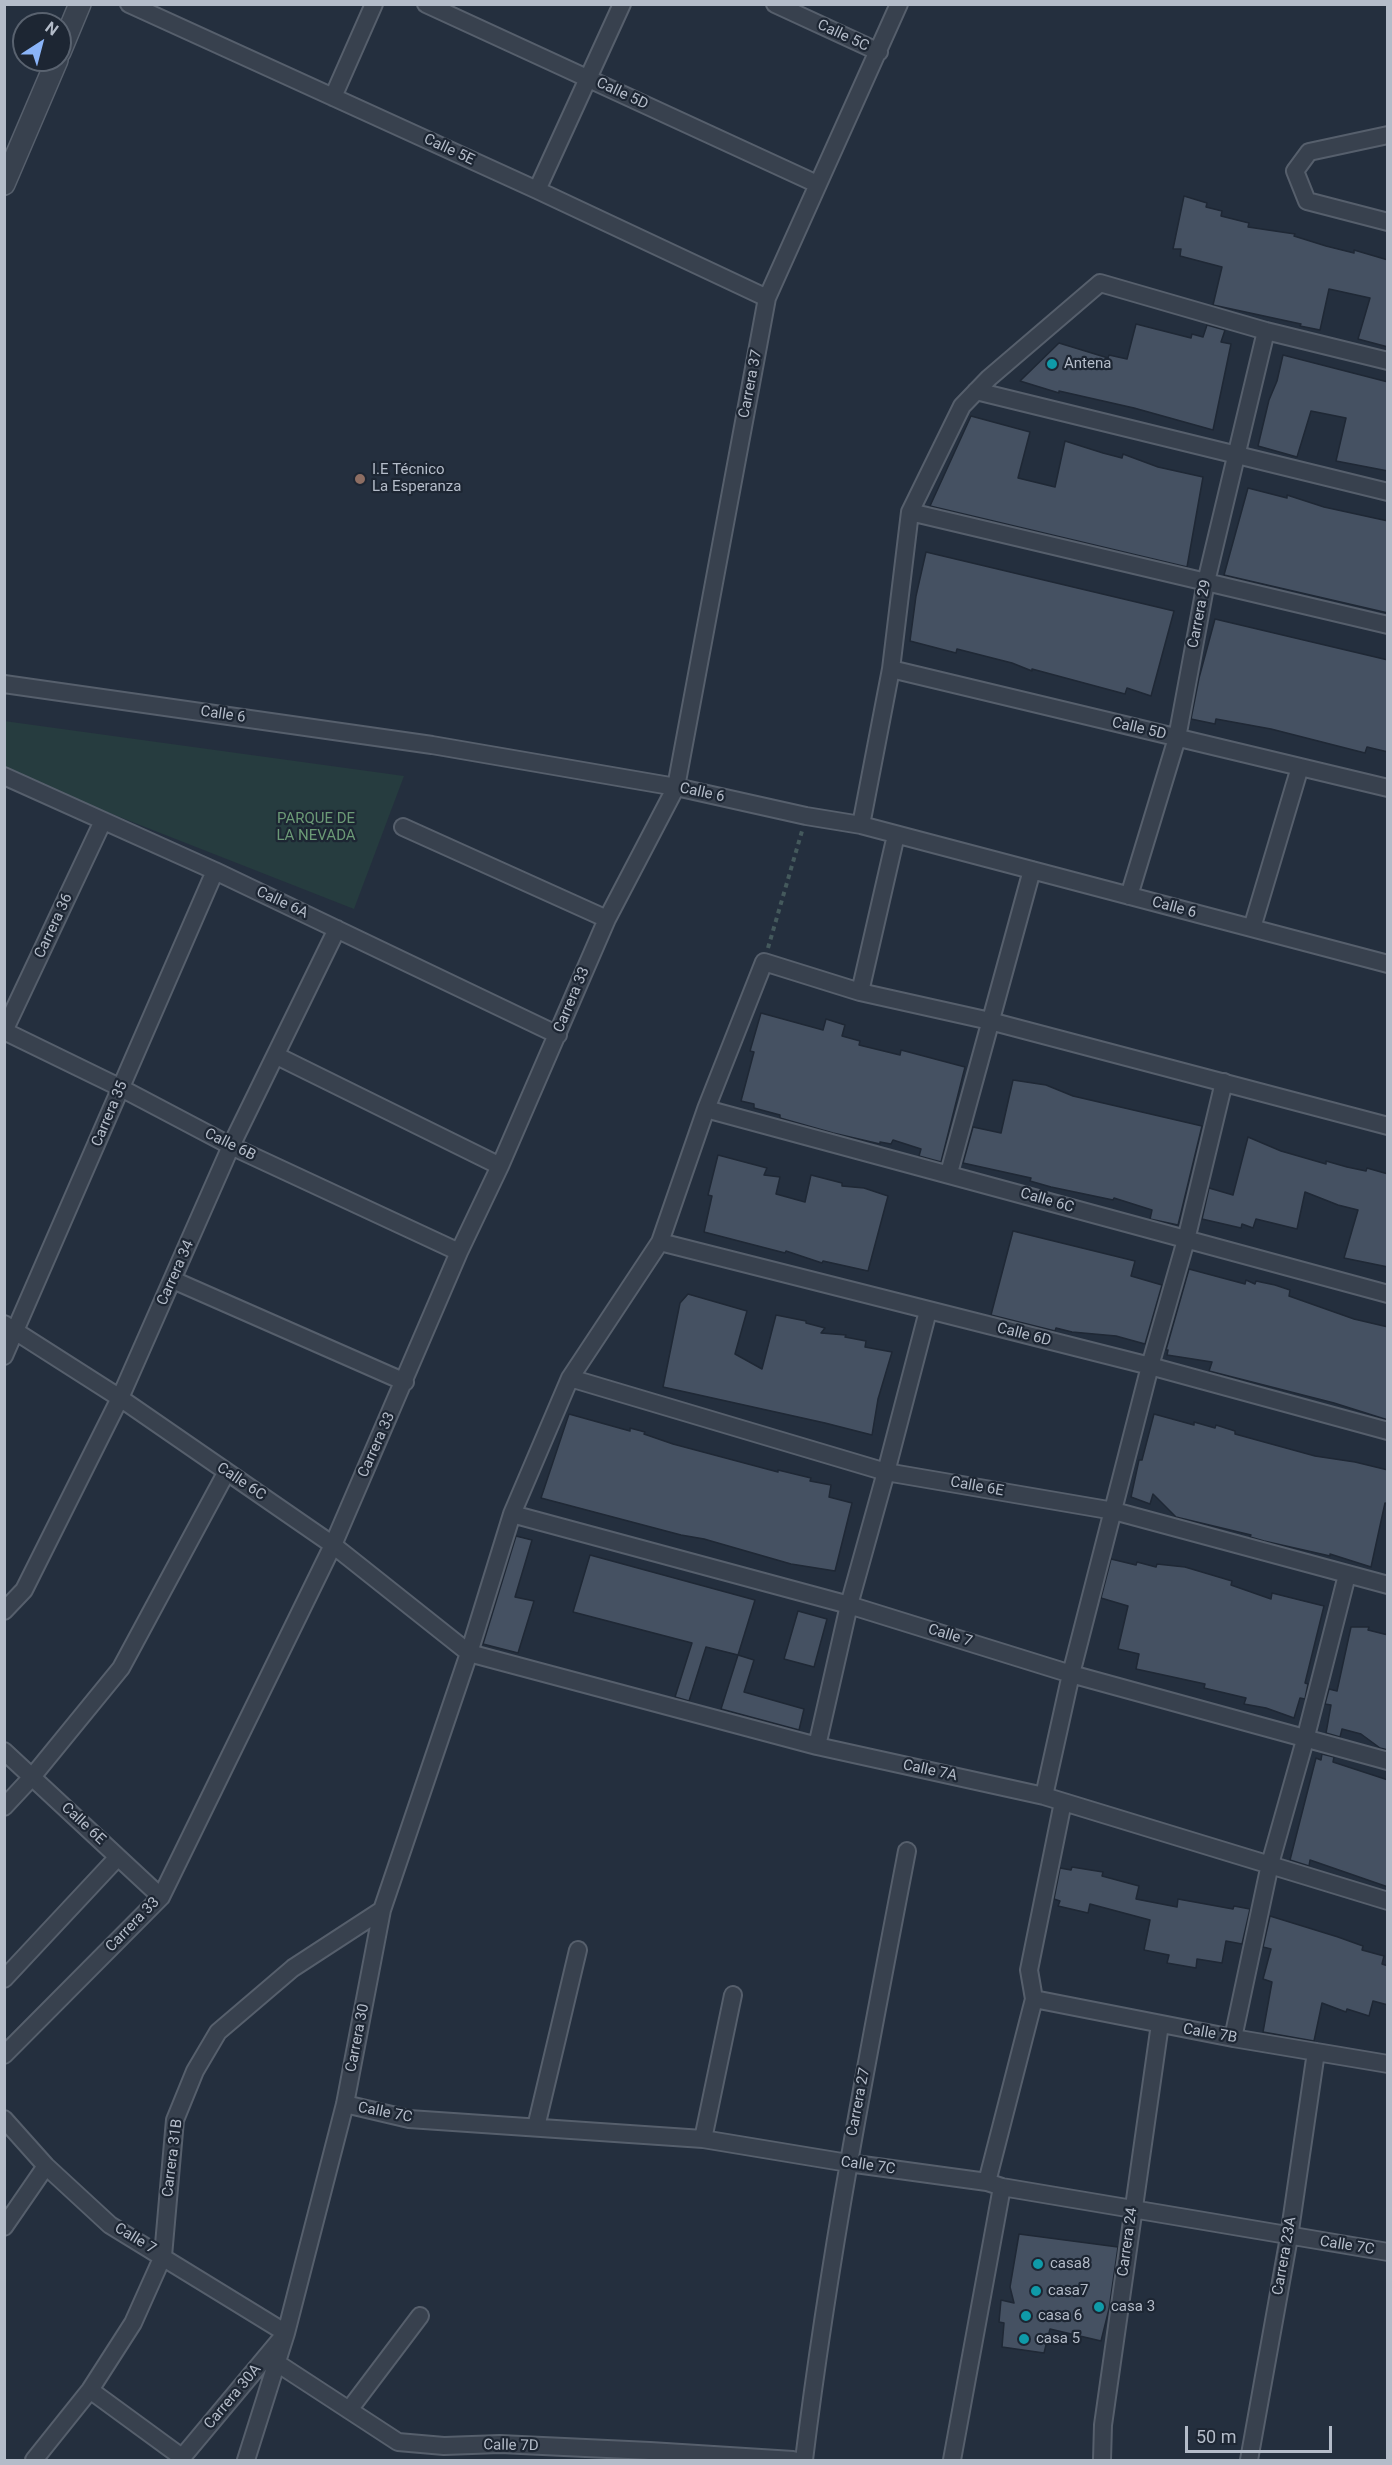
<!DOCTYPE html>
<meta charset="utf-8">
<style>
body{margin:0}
#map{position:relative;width:1392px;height:2465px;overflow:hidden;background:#242f3e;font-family:Roboto,sans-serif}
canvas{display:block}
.frame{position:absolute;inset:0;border:6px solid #b4bcc9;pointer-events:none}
.north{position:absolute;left:12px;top:12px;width:60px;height:60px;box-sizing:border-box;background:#1d2633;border:2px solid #59626f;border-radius:50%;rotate:36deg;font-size:16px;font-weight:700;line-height:24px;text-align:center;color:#b4bcc9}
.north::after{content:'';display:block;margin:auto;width:21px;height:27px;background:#8ab4f8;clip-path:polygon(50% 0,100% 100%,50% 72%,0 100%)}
.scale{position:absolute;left:1185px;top:2426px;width:147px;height:27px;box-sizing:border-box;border:3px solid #b4bcc9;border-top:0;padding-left:8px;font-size:18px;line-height:21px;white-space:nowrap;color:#b4bcc9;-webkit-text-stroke:4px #1d2633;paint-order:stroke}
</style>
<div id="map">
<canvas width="1392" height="2465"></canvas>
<div class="frame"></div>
<div class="north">N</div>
<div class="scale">50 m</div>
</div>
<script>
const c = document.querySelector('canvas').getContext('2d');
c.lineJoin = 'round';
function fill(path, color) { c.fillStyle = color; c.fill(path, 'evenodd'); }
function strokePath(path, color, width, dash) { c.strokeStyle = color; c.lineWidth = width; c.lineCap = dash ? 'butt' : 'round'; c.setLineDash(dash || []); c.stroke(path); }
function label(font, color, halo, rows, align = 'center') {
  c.font = font + ' Roboto,sans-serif'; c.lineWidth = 4.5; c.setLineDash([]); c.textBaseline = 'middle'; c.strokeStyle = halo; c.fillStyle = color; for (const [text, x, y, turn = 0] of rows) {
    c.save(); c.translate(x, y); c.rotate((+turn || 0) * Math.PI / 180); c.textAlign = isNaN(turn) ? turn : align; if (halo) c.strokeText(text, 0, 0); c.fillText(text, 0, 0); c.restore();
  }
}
const green = new Path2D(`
 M4,721L404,776L354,909L5,772Z`);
const building = new Path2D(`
 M1184,196L1207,203L1206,207L1222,211L1221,216L1249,223L1248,227L1295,234L1294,236L1326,246L1354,253V250L1388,260V347L1358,339L1370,298L1329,289L1320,330L1300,326L1301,324L1213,305L1222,267L1180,256L1181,249H1173Z
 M1136,324L1191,338L1192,334L1203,337L1207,325L1225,330L1221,342L1231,344L1213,430L1134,408L1059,391V393L1020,381L1059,343L1108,358L1109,355L1127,359Z
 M1283,355L1388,382V471L1336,461L1346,418L1311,411L1297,457L1258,446L1269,400L1277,381Z
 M971,416L1030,432L1018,478L1055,487L1065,441L1103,453L1122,458L1123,454L1158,467L1203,477L1187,567L930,506Z
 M1248,488L1287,498V495L1324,507L1388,521V613L1224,575Z
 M926,552L1174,611L1151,696L1127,688L1125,694L1032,669V671L1012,663L957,649L956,653L910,641L916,596Z
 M1215,619L1388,660V752L1367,747L1365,753L1271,729L1216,719L1215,724L1191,719L1199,678Z
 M761,1013L823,1030L826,1019L845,1025L842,1036L860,1041L859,1045L900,1055L901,1050L965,1067L941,1162L919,1156L921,1149L893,1140L891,1144L880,1142V1144L833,1133L780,1118V1115L754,1108V1104L741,1101L754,1052L750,1051Z
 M1013,1080L1046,1085L1073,1096L1202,1126L1178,1225L1150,1219L1152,1210L1114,1198L1113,1200L1051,1187L1030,1181L1031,1178L963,1163L973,1127L1001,1133Z
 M1248,1137L1281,1151L1326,1164V1161L1347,1167L1366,1171L1367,1168L1388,1174V1267L1344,1258L1358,1210L1338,1205L1305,1192L1297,1229L1256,1219L1253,1228L1242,1224L1241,1228L1202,1219L1209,1188L1233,1195Z
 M718,1155L767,1168L764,1175L780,1177L776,1194L805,1202L811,1175L842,1183V1186L864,1188L888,1196L868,1271L823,1261L822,1263L786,1251L785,1253L704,1232L712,1196L708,1195Z
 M1013,1231L1135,1261L1131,1276L1162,1285L1145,1344L1116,1336L1072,1332L1056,1328L1055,1331L991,1315Z
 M1189,1269L1245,1284L1246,1280L1255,1284L1256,1281L1275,1285L1290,1290L1289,1296L1354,1319L1388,1327V1420L1334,1403L1209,1371L1212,1362L1167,1355L1168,1350H1166Z
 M688,1294L747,1311L735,1354L762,1369L776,1315L806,1321V1323L825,1328L821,1333L846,1335L845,1337L866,1341L865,1347L892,1352L878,1399L872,1435L825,1423L663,1387L680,1303Z
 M569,1414L630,1431V1428L645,1432L644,1434L673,1444L778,1472V1470L811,1478L810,1481L831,1485L829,1497L852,1503L835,1571L791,1564L704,1539L681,1535L541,1498Z
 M1154,1414L1194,1425V1422L1215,1428L1216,1425L1235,1431V1434L1315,1456L1355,1462L1388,1470V1504L1385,1503L1371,1567L1330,1554V1556L1264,1541L1250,1537L1251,1535L1176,1517L1153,1494L1150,1504L1131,1497L1139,1460H1142Z
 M516,1536L532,1540L515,1597L534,1601L518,1653L483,1644Z
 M590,1555L755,1600L738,1655L706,1647L689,1701L675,1697L692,1643L573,1612Z
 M1111,1559L1136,1565L1137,1562L1156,1567L1157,1564L1185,1567L1232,1581L1231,1585L1271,1599L1272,1593L1324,1606L1305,1683L1308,1684L1305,1699L1300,1698L1294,1718L1266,1708L1244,1704L1246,1698L1204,1688L1205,1684L1136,1669L1139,1654L1118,1649L1128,1606L1101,1598Z
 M798,1611L827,1619L814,1667L784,1659Z
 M1351,1627H1369L1368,1630L1388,1635V1750L1380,1748L1361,1734L1342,1729L1340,1737L1326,1733L1331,1705L1325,1704L1329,1689L1337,1691Z
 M738,1655L754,1660L744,1692L804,1709L799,1730L721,1709Z
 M1322,1754L1334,1757L1333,1762L1388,1780V1887L1310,1860L1309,1866L1290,1860L1316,1758L1321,1760Z
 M1072,1867L1103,1872L1102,1876L1139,1886L1136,1899L1177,1907L1178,1899L1233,1909L1234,1906L1250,1909L1242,1944L1226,1941L1222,1963L1197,1959L1196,1968L1167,1963L1169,1955L1144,1950L1150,1920L1090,1904L1088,1913L1058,1906L1060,1901L1054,1899L1060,1868L1071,1870Z
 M1270,1916L1338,1937L1363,1946L1362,1950L1384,1956L1382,1964L1388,1966V2005L1373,2001L1369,2016L1347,2009L1346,2012L1322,2003L1314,2041L1263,2032L1272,1982L1263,1979L1271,1949L1263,1947Z
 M1019,2234L1118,2247L1109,2309L1101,2341L1050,2329L1044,2353L1002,2347L1004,2323L999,2322L1001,2300L1014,2303L1010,2287Z`);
const path = new Path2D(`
 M768,948L802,831`);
const minor = new Path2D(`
 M129,4L537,190L767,298
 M426,4L817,184
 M775,4L879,52
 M333,97L374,4
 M1388,135L1309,152L1295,171L1307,201L1388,222
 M537,190L622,4
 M976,391L1388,492
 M910,512L1388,625
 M891,669L1388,788
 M4,684L432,745L676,787L806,816L861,825L1388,964
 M4,776L215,871L558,1035
 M861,825L891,669L910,512L962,406L989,378L1100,283L1266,331L1388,361
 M403,827L607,919
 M1129,896L1177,738L1206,582L1266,331
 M1252,928L1300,767
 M860,992L896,835
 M4,1031L121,1088L231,1146L459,1252
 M4,1031L103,821
 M277,1056L500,1166
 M706,1109L1388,1294
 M949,1173L1032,870
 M660,1242L1150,1366L1388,1431
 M173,1280L405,1382
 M4,1324L120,1398L333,1545L469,1653L817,1746L1044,1796L1388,1901
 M4,1356L215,871
 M570,1378L886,1472L1114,1511L1388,1585
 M512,1514L849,1605L1071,1674L1388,1761
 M4,1611L24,1590L120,1398L231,1146L337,929
 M817,1746L849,1605L886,1472L928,1311
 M4,1751L161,1897
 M1044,1796L1071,1674L1150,1366L1186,1240L1224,1082
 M4,1807L32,1777L121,1668L226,1473
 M4,1979L118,1857
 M1034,1999L1233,2038L1388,2064
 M1233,2038L1270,1864L1305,1740L1347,1575
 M4,2055L161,1897L333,1545L459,1252L500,1166L607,919L676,787L767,298L899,4
 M345,2104L409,2119L703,2139L848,2163L987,2182L1002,2187L1388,2252
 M4,2119L46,2166L110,2225L286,2333L180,2460
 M536,2127L578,1950
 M703,2139L733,1995
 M987,2182L1034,1999L1029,1970L1063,1802
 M4,2227L46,2166
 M277,2363L398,2442L444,2446L500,2444L650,2451L793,2460
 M90,2390L183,2458
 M349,2410L420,2316
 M34,2460L90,2390L133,2323L163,2256L175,2120L195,2071L218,2032L293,1968L382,1910
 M246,2460L286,2333L345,2104L382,1910L469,1653L512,1514L570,1378L660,1242L706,1109L764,962L860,992L990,1021L1388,1126
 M804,2460C829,2256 868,2054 907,1851
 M952,2460L1002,2187
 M1102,2460L1103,2425L1160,2024
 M1249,2460L1289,2237L1316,2052`);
const tertiary = new Path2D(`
 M60,52L80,4
 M4,184L57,60`);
const markers = [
 [1052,364,6,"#0f9aa8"],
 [360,479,6,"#8d6e63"],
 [1038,2264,6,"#0f9aa8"],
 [1036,2291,6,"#0f9aa8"],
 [1099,2307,6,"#0f9aa8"],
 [1026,2316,6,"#0f9aa8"],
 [1024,2339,6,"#0f9aa8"]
];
const streetNames = [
 ["Calle 5C",843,36,25],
 ["Calle 5D",622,94,25],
 ["Calle 5E",449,150,25],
 ["Carrera 37",751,384,-79],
 ["Carrera 29",1200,614,-79],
 ["Calle 6",223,715,8],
 ["Calle 5D",1139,729,13],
 ["Calle 6",702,793,12],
 ["Calle 6A",282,903,25],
 ["Calle 6",1174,908,15],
 ["Carrera 36",54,926,-65],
 ["Carrera 33",572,1000,-67],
 ["Carrera 35",110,1114,-67],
 ["Calle 6B",230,1145,26],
 ["Calle 6C",1047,1201,16],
 ["Carrera 34",176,1273,-66],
 ["Calle 6D",1024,1335,14],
 ["Carrera 33",377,1445,-66],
 ["Calle 6C",241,1482,34],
 ["Calle 6E",977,1487,10],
 ["Calle 7",950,1636,17],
 ["Calle 7A",930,1771,12],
 ["Calle 6E",83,1824,43],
 ["Carrera 33",133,1925,-46],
 ["Calle 7B",1210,2034,10],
 ["Carrera 30",358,2038,-79],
 ["Carrera 27",859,2102,-79],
 ["Calle 7C",385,2113,11],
 ["Carrera 31B",173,2158,-83],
 ["Calle 7C",868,2166,8],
 ["Calle 7",135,2239,31],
 ["Carrera 24",1128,2242,-82],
 ["Calle 7C",1347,2246,9],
 ["Carrera 23A",1285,2256,-80],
 ["Carrera 30A",233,2397,-50],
 ["Calle 7D",511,2446,1]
];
const poiNames = [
 ["Antena",1064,364],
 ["I.E Técnico",372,470],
 ["La Esperanza",372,487],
 ["casa8",1050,2264],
 ["casa7",1048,2291],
 ["casa 3",1111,2307],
 ["casa 6",1038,2316],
 ["casa 5",1036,2339]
];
const parkNames = [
 ["PARQUE DE",316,819],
 ["LA NEVADA",316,836]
];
fill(green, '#263c3f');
fill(building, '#455162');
strokePath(building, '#1f2835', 1.5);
strokePath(minor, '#565f6c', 20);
strokePath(tertiary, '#565f6c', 24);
strokePath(path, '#44595c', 4, [4.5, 4.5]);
strokePath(minor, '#38414e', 16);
strokePath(tertiary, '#38414e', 21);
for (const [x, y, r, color] of markers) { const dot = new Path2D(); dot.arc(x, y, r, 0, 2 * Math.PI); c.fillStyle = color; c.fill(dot); strokePath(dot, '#1d2633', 2); }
label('15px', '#b4bcc9', '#1d2633', streetNames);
label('15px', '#b4bcc9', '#1d2633', poiNames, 'left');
label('15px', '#6b9a76', '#1d2633', parkNames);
</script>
